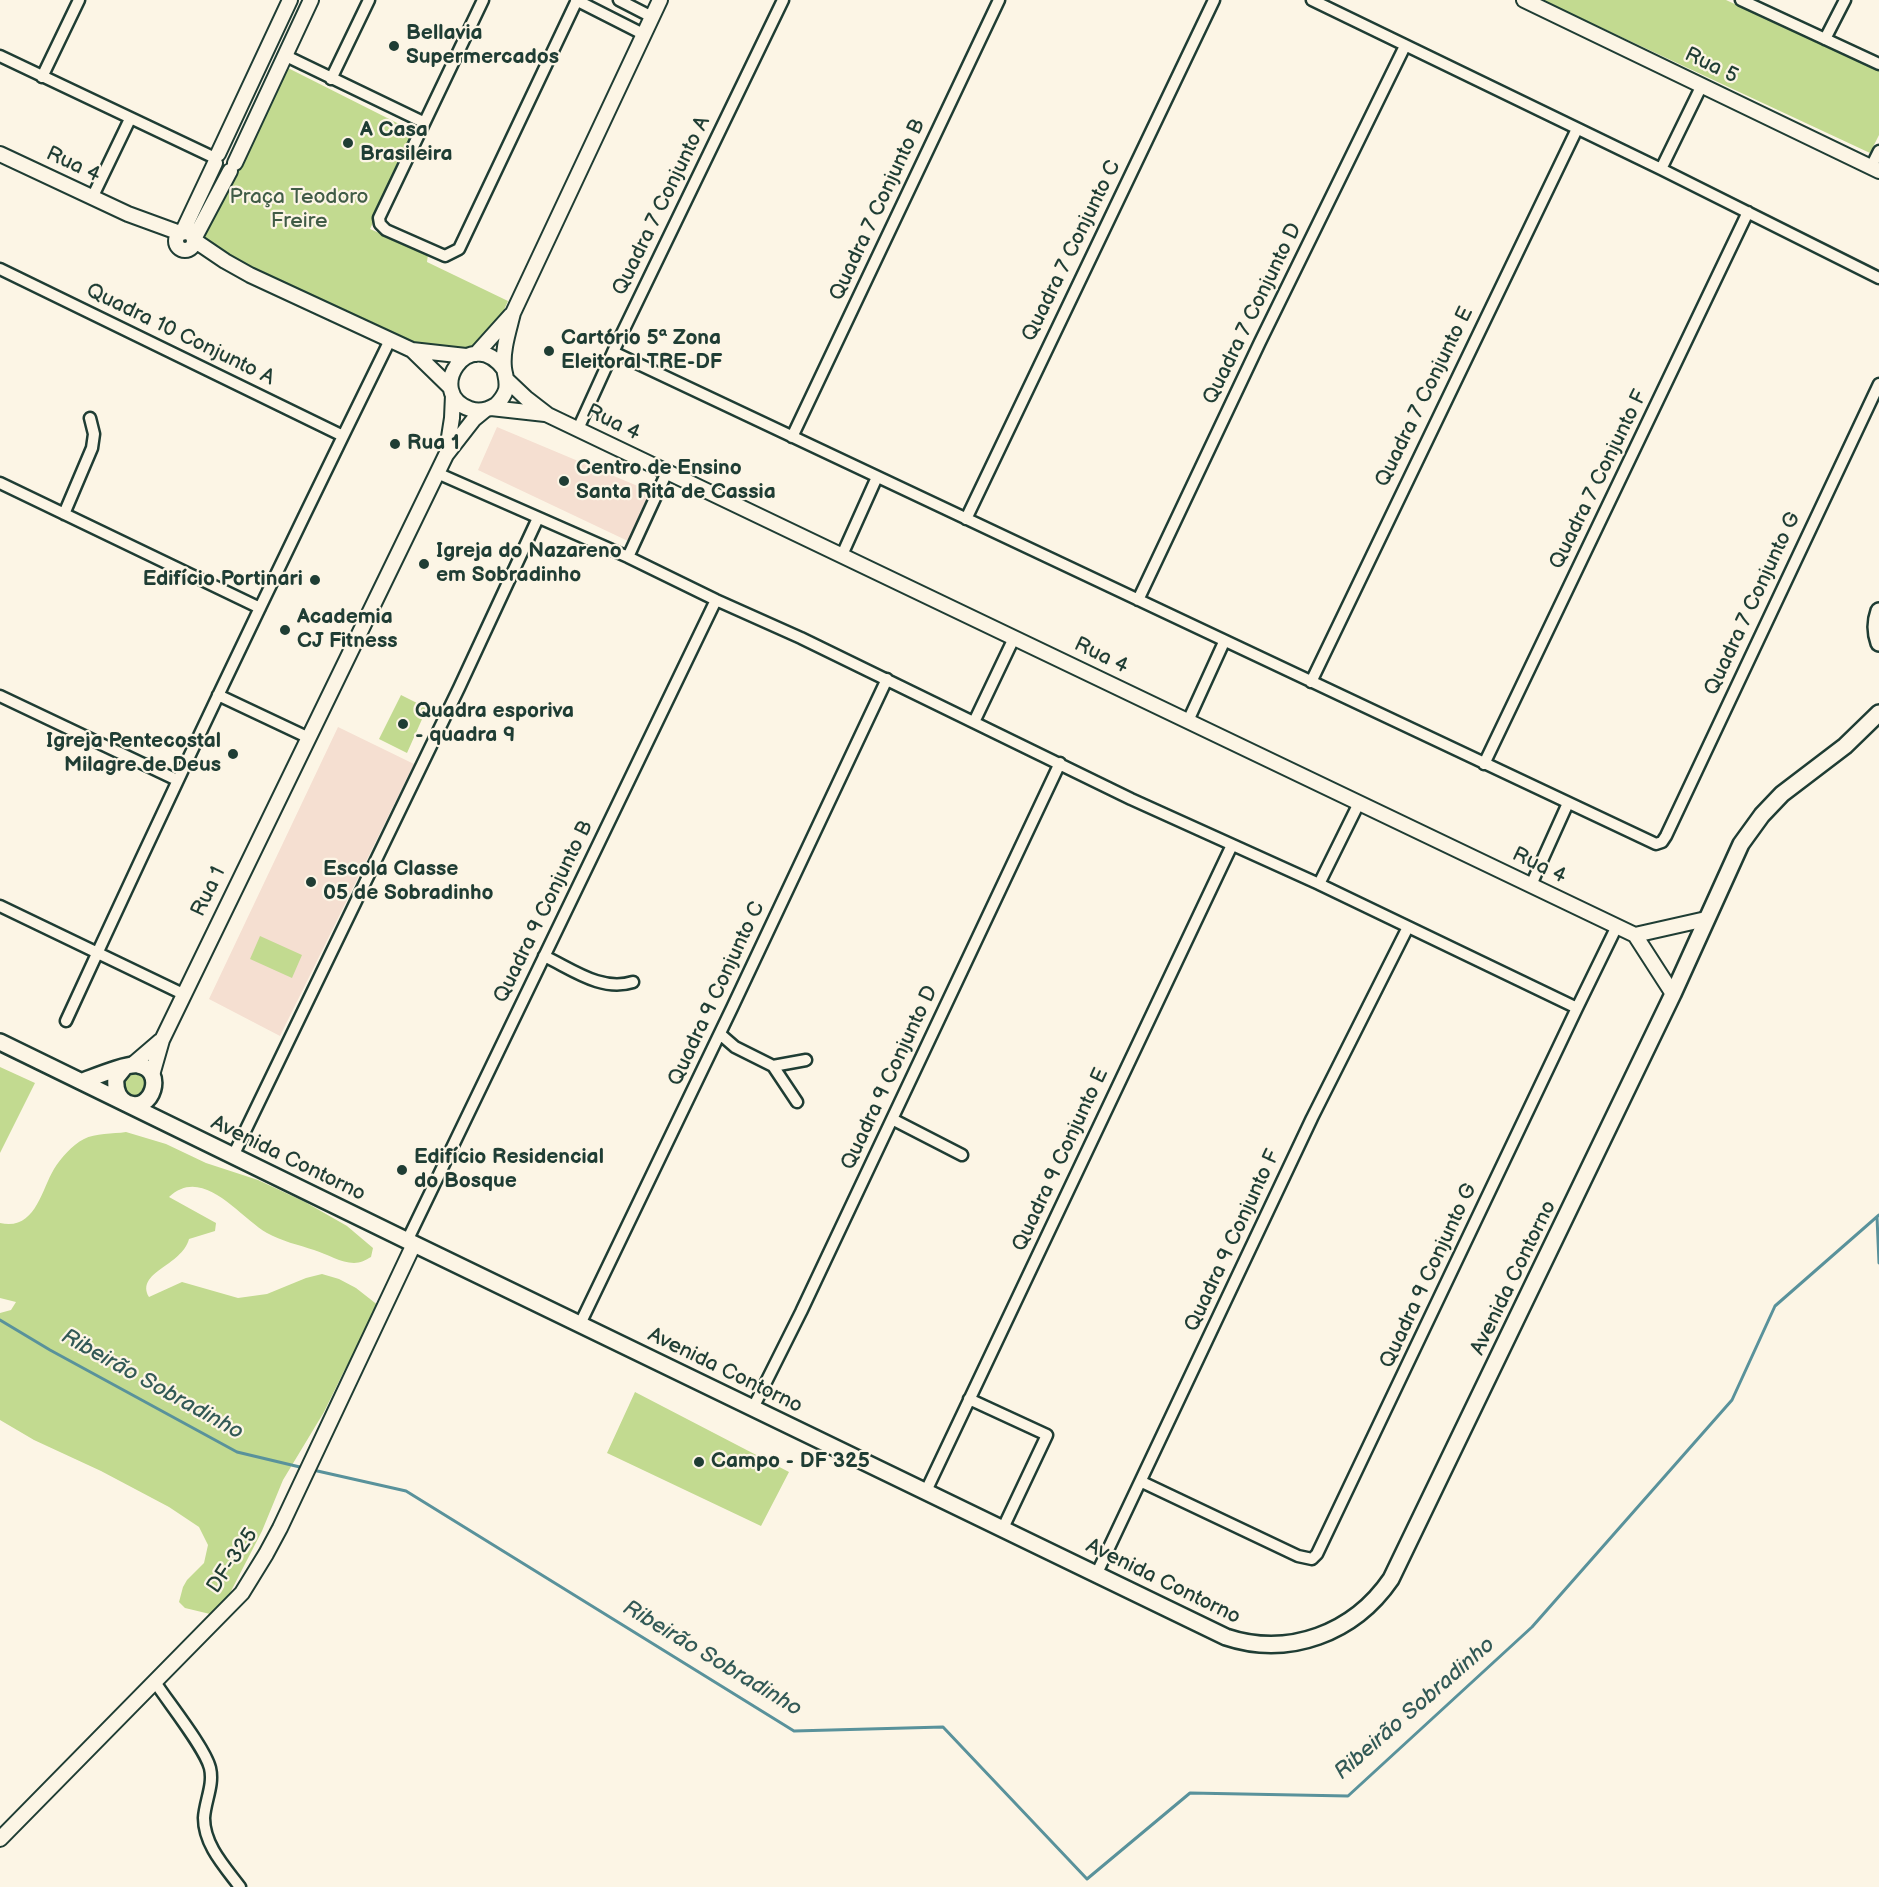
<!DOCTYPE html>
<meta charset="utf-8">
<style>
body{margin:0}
canvas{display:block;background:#fcf5e5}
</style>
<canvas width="1879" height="1887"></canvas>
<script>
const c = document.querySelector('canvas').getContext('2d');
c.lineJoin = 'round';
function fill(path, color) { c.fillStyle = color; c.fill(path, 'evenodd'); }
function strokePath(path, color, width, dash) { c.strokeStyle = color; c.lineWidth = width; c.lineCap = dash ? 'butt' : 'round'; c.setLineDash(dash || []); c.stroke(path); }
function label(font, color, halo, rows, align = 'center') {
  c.font = font + ' "Balsamiq Sans",sans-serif'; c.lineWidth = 4.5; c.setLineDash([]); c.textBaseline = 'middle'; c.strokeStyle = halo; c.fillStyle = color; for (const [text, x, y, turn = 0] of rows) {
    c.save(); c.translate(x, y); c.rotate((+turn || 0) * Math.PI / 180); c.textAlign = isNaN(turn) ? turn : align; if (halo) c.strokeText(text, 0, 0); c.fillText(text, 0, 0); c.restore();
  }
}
const built = new Path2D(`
 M497,427L652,492L630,542L478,470Z
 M338,727L414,764L280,1036L209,999Z`);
const green = new Path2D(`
 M1542,0H1726L1879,71V135L1870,153Z
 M286,67L415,132L370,229L428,254L427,262L508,301L496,327L487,338L466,352L417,350L231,259L203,240Z
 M401,695L427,708L407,753L379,739Z
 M260,936L302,955L292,978L250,959Z
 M0,1067L35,1083L0,1153Z
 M137,1070L150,1079L141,1098L129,1097L122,1089C123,1076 125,1073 137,1070Z
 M126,1132L166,1144L206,1163L258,1180L305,1202L347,1226L373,1248L371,1257C366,1260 360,1263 354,1263C341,1263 327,1254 314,1250C299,1245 281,1241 267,1233C239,1217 203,1165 169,1197L216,1223L215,1231L189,1239C182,1266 135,1272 149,1297L182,1282L238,1298L267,1294L306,1278L322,1274L339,1279L356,1288L379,1306L374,1320L344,1371L324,1412L283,1480L262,1531L229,1595L218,1610L210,1614L185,1608L179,1602L183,1587L187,1580L204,1563L208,1545L199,1527L169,1507L101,1471L34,1440L0,1420V1313L11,1310L16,1302L0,1298V1223C35,1231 41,1191 54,1169C61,1158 72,1145 84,1139C95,1133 113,1134 126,1132Z
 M635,1392L789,1472L761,1526L607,1453Z`);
const stream = new Path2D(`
 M1877,1217L1879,1263
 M0,1320L50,1350L237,1452L304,1468
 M313,1470L406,1491L794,1731L943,1727L1087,1879L1190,1793L1348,1796L1532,1627L1732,1400L1775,1306L1879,1215`);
const minor = new Path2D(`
 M483,0L379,218L380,224L386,230L445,256L459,249L577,0
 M576,0L643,34
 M619,0L652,17
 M1312,0L1661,169L1879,278
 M1741,0L1879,64
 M1825,39L1845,0
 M284,55L423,122
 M0,56L215,158
 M42,77L79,0
 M331,79L369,0
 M1871,167L1879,151
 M1661,169L1702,85
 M92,198L130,119
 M0,269L343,436
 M613,352L1656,844L1662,842L1666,836L1879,384
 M578,429L613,352L783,0
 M792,437L999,0
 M437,473L628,557L716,600L801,638L1131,799L1319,884L1577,1008
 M0,483L260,608
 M64,514L92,448L94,434L90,418
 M966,519L1214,0
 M842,555L877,477
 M628,557L667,472
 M1138,600L1260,342L1405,46
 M1311,682L1577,129
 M218,695L307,737
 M0,696L177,780
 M1188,721L1224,642
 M974,722L1014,638
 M1484,764L1748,212
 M1319,884L1359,803
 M1531,885L1568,803
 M0,906L183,994
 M544,956C572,969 601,992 633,982
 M66,1021C171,792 279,566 390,340
 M720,1034L735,1047L773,1066L797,1102
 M773,1066L806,1060
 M892,1119L962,1155
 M233,1156L459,688L538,518
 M407,1241L716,600
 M580,1324L732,1008L887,679
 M969,1399L1047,1435L1003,1528
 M753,1408L801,1312L1060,763
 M1142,1482L1298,1556L1312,1559L1317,1554L1577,1008L1617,926
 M926,1491L1232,845
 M1097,1573L1312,1118L1408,927
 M155,1682C168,1702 205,1748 210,1768C214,1785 205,1801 204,1818C204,1845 225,1867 240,1887`);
const tertiary = new Path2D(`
 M1524,0L1879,171
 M0,154L128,214L180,233
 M218,154L290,0
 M235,163L311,0
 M176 241a9 9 0 1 1 18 0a9 9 0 1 1-18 0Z
 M182,233L215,163
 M194,239L230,171
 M194,240L225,261L250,275L412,350L450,387
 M412,350L466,356
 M476,354L511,315
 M504,369C469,323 424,393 470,409C478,412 488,410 496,405C500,401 504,396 506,390C508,381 505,376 504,368C502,350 509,330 513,313L660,0
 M507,380L526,398L548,415L1635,935L1673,994
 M491,408L545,414
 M447,450L452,418L453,395
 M1635,935L1706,919
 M132,1065L160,1041
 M152,1075L162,1040L446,455L474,419L485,410
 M0,1839L242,1593L266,1554L280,1528L414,1244`);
const secondary = new Path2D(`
 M1879,611C1875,622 1875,632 1879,643
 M0,1042L414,1244L1226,1637C1289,1658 1354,1633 1391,1579L1673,994L1741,844L1762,815L1782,794L1845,746L1879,713
 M83,1081C94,1077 128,1063 138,1065C166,1069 153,1114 127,1103C117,1098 115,1088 116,1078L124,1068`);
const markers = [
 [394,46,6,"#1f3d34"],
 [348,143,6,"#1f3d34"],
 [549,351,6,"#1f3d34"],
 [395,444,6,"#1f3d34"],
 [564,481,6,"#1f3d34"],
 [424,564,6,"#1f3d34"],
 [315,580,6,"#1f3d34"],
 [285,630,6,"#1f3d34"],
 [403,724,6,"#1f3d34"],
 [233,754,6,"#1f3d34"],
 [311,882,6,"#1f3d34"],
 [402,1170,6,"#1f3d34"],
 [699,1462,6,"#1f3d34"]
];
const poiNames = [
 ["Bellavia",406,34],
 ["Supermercados",406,58],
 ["A Casa",360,131],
 ["Brasileira",360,155],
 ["Cartório 5ª Zona",561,339],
 ["Eleitoral TRE-DF",561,363],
 ["Rua 1",407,444],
 ["Centro de Ensino",576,469],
 ["Santa Rita de Cassia",576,493],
 ["Igreja do Nazareno",436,552],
 ["em Sobradinho",436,576],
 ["Edifício Portinari",303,580,"right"],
 ["Academia",297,618],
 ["CJ Fitness",297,642],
 ["Quadra esporiva",415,712],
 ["- quadra 9",415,736],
 ["Igreja Pentecostal",221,742,"right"],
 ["Milagre de Deus",221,766,"right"],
 ["Escola Classe",323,870],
 ["05 de Sobradinho",323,894],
 ["Edifício Residencial",414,1158],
 ["do Bosque",414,1182],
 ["Campo - DF 325",711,1462]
];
const streetNames = [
 ["Rua 5",1711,66,26],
 ["Rua 4",73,165,25],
 ["Quadra 7 Conjunto A",662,206,-64],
 ["Quadra 7 Conjunto B",878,210,-65],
 ["Quadra 7 Conjunto C",1072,251,-64],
 ["Quadra 7 Conjunto D",1253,314,-64],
 ["Quadra 10 Conjunto A",180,335,26],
 ["Quadra 7 Conjunto E",1425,397,-64],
 ["Rua 4",613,423,26],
 ["Quadra 7 Conjunto F",1599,480,-64],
 ["Quadra 7 Conjunto G",1753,604,-65],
 ["Rua 4",1101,656,26],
 ["Rua 4",1539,866,26],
 ["Rua 1",209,892,-64],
 ["Quadra 9 Conjunto B",544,912,-64],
 ["Quadra 9 Conjunto C",717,994,-65],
 ["Quadra 9 Conjunto D",890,1078,-65],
 ["Avenida Contorno",288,1159,26],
 ["Quadra 9 Conjunto E",1061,1160,-65],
 ["Quadra 9 Conjunto F",1233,1241,-65],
 ["Quadra 9 Conjunto G",1429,1276,-65],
 ["Avenida Contorno",1514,1278,-64],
 ["Avenida Contorno",725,1371,26],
 ["DF-325",233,1561,-56],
 ["Avenida Contorno",1163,1582,26]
];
const parkNames = [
 ["Praça Teodoro",299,198],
 ["Freire",299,222]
];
const waterNames = [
 ["Ribeirão Sobradinho",152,1385,29],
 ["Ribeirão Sobradinho",712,1659,31],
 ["Ribeirão Sobradinho",1415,1709,-41]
];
fill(built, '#f5dfd1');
fill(green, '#c2da90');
strokePath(stream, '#59929b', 3);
strokePath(minor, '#1f3d34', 15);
strokePath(tertiary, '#1f3d34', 18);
strokePath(secondary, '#1f3d34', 20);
strokePath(minor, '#fcf5e5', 10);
strokePath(tertiary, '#fcf5e5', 14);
strokePath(secondary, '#fcf5e5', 15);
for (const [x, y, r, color] of markers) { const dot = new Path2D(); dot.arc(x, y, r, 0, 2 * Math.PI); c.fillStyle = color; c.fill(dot); strokePath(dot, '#fcf5e5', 2); }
label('bold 21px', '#1f3d34', '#fcf5e5', poiNames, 'left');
label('21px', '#1f3d34', '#fcf5e5', streetNames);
label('21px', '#405c46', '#fcf5e5', parkNames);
label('italic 22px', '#325956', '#fcf5e5', waterNames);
</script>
